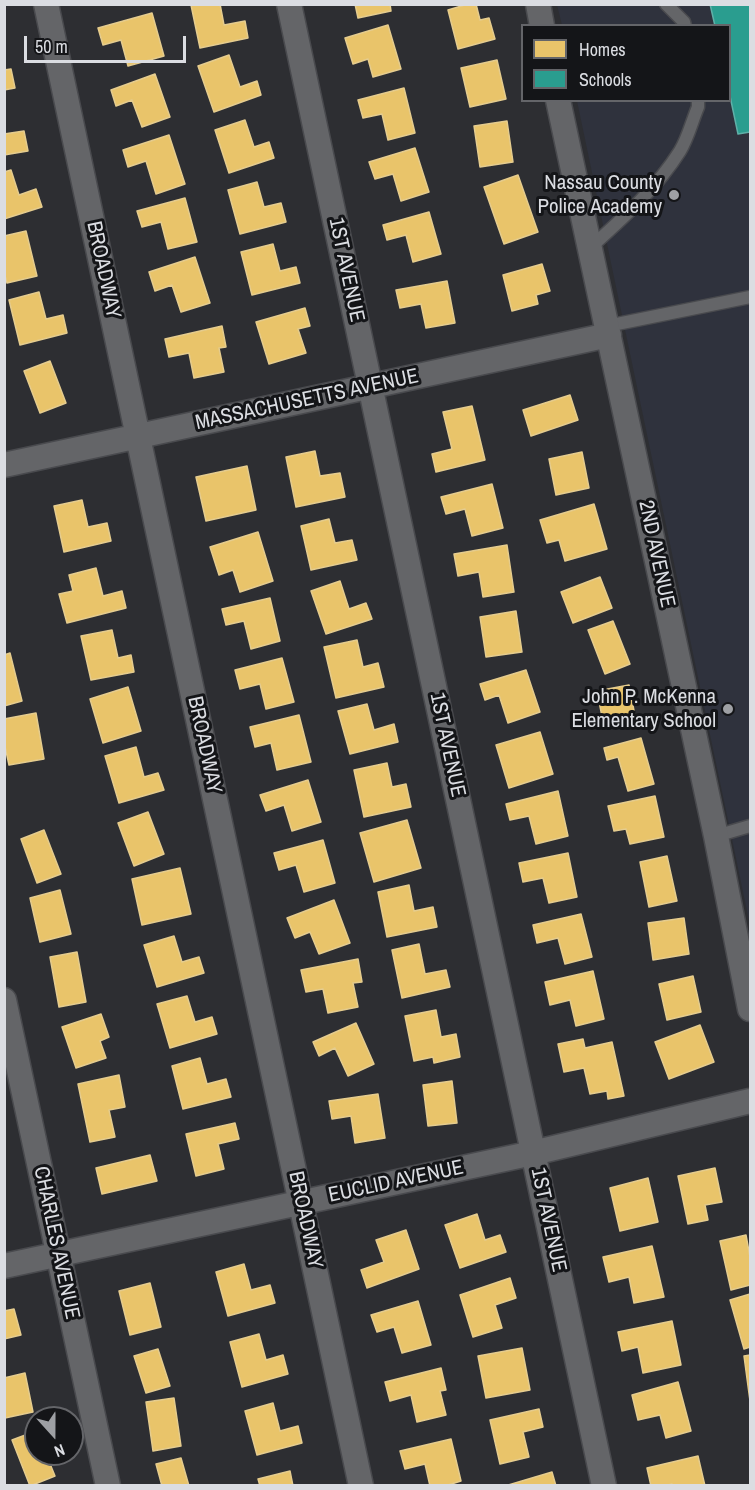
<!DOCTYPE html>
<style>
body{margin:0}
#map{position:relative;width:755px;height:1490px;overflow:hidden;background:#2d2e32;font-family:"Archivo Narrow",sans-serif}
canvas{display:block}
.frame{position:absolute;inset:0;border:6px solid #dbdde2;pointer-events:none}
.legend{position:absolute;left:521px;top:24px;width:210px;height:78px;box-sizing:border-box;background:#141518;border:2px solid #646569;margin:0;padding:8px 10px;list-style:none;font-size:18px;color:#dbdde2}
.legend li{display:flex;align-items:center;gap:12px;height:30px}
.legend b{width:30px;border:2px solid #646569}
.north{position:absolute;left:24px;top:1406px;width:60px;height:60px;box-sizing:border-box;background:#141518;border:2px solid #646569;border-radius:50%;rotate:159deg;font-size:16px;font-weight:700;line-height:24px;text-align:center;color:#dbdde2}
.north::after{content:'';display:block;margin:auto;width:21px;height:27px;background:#9ea0a4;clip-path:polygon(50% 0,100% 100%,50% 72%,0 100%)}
.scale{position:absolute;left:24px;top:36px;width:162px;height:27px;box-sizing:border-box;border:3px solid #dbdde2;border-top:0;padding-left:8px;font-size:18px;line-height:21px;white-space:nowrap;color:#dbdde2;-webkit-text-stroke:4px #141518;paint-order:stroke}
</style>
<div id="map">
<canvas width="755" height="1490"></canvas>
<div class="frame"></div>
<ul class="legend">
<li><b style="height:16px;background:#e9c46a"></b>Homes</li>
<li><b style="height:16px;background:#2a9d8f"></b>Schools</li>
</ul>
<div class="north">N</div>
<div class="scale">50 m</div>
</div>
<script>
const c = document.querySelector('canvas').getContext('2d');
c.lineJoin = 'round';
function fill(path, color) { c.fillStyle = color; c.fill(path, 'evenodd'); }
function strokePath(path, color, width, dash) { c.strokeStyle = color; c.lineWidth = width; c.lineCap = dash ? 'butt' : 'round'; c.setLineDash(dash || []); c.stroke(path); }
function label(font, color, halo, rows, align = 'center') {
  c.font = font + ' "Archivo Narrow",sans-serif'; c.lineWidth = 6; c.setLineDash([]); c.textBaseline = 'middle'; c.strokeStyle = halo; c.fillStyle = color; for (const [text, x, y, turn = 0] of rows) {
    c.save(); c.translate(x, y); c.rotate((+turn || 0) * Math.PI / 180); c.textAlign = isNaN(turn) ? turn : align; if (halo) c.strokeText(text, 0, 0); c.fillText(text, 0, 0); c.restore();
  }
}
const built = new Path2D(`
 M557,5H750V925L577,101L730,100V26L562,25Z`);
const homes = new Path2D(`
 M220,4L224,25L245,21L248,38L200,48L191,5Z
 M355,4H390L391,11L358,18Z
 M468,4H476L480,20L489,18L495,39L458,49L448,10Z
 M152,13L164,56L128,66L121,40L103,45L98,28Z
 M388,25L401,69L373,77L368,59L353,64L345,38Z
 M229,55L240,87L257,81L261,95L214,112L198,66Z
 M497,60L506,99L470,107L461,68Z
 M11,69L15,88L4,90V70Z
 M155,74L170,117L142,127L132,100L116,106L111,90Z
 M404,88L415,133L388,140L382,114L363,118L358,100Z
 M245,120L254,147L269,142L274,158L229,173L215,130Z
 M507,121L513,162L480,167L474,126Z
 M24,131L28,151L4,155V134Z
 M169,135L185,184L156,194L146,161L128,167L123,150Z
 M415,148L429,192L401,201L393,174L375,179L369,162Z
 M11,170L19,195L36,189L42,207L4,219V172Z
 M518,175L538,232L504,244L484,187Z
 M257,182L264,207L281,203L286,222L240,234L228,190Z
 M185,198L197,242L168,249L161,222L142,227L137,211Z
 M429,212L441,254L413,262L406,235L387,240L383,225Z
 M26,231L37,276L7,283L4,272V236Z
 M273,244L280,271L296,267L300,283L252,295L241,252Z
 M195,257L210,303L181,312L172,285L155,291L149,272Z
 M542,264L550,291L536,295L538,304L512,311L503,275Z
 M447,281L455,323L426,328L421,304L400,308L396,290Z
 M39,292L46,319L63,315L67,333L20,345L9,300Z
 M305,308L310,326L298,329L306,353L269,364L256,322Z
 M222,326L226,347L219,348L224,372L194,378L189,353L169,357L165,339Z
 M50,361L66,403L40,413L24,371Z
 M570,395L578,420L531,436L523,410Z
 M472,406L485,460L436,472L432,454L452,449L443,412Z
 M315,451L320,476L340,473L345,497L296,507L286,457Z
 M582,452L589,488L556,495L549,459Z
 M247,466L256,510L206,521L196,477Z
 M492,484L503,528L472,536L465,509L446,514L441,497Z
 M82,500L88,527L107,523L111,541L64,552L54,506Z
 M594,504L607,549L565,561L559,540L547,543L540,520Z
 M329,519L335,543L352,540L357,560L311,570L301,526Z
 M258,532L273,581L240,592L233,570L219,575L210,547Z
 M507,545L514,592L483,597L479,572L458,576L454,554Z
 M96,568L103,596L122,591L126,608L67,623L59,594L73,591L69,575Z
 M600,577L612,608L573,623L561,592Z
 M340,581L349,609L366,603L372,619L326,634L311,591Z
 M270,598L280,641L251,649L244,621L226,625L222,609Z
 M516,611L522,652L486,657L480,617Z
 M613,621L630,664L605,674L588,630Z
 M112,630L118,658L131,655L134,672L91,680L81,636Z
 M357,640L363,667L378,663L384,687L336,698L324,647Z
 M10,653L22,701L4,706V655Z
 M282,658L294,702L266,709L260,684L240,689L235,670Z
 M526,670L540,712L508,723L499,695L485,700L480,684Z
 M629,685L636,721L604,727L597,691Z
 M128,687L141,731L103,743L90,699Z
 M367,704L374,730L394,724L398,742L350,754L338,711Z
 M36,713L44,759L9,765L4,742V719Z
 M299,715L311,762L277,770L271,743L255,747L250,727Z
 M540,732L553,774L509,788L496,745Z
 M641,738L654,784L628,791L618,757L607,760L604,748Z
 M136,747L144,777L158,773L164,790L119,803L105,756Z
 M387,763L392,787L406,784L411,807L364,817L354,770Z
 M308,780L321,822L292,831L284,805L266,811L260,795Z
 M558,791L568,836L536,844L529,816L510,820L506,804Z
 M655,796L664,837L630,844L626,829L614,831L608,806Z
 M148,812L164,854L134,866L118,823Z
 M407,820L421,868L374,882L360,833Z
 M44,830L61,874L37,883L21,839Z
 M323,840L335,883L304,892L296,865L279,870L274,853Z
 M568,853L577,897L549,903L543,878L523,882L519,863Z
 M667,856L677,901L649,907L640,862Z
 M180,868L191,914L142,925L132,879Z
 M409,885L414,911L433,907L437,927L387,937L378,892Z
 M60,890L71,934L40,942L30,898Z
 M334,900L350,943L319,954L310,932L295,938L287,918Z
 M581,914L592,957L565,964L558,938L537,943L533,925Z
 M684,918L689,954L653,960L648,923Z
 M174,936L182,962L199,957L204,973L157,987L144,945Z
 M419,944L425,974L446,970L450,987L402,998L392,950Z
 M77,952L86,1002L59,1007L50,957Z
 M358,959L362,982L353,983L358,1007L328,1013L323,989L306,992L301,970Z
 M593,971L604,1019L576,1026L570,1000L550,1005L545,982Z
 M693,976L701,1012L667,1020L659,984Z
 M187,996L195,1022L212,1017L217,1034L170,1048L157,1004Z
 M436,1010L441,1037L456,1034L460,1057L434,1063L433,1057L414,1061L405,1016Z
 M101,1014L109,1037L100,1041L106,1058L76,1068L62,1027Z
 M356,1023L374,1064L348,1076L335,1048L319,1056L313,1042Z
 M700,1025L714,1062L669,1079L655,1042Z
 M583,1039L585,1048L612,1042L624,1096L608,1099L607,1091L590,1094L584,1068L564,1072L558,1044Z
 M200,1058L207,1084L226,1079L231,1097L183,1109L172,1066Z
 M119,1075L125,1107L109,1110L115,1137L90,1142L78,1084Z
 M452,1081L457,1123L428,1126L423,1085Z
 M378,1094L385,1138L355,1143L351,1116L332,1119L329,1101Z
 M235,1123L239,1139L218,1144L224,1169L196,1176L186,1134Z
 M150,1155L157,1181L102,1194L96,1168Z
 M715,1168L722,1202L705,1205L708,1220L688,1224L678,1176Z
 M648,1178L658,1222L620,1231L610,1188Z
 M477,1214L485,1240L500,1235L506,1252L460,1268L445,1225Z
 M406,1230L419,1269L367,1288L361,1270L384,1262L376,1240Z
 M746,1235L750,1257V1285L731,1290L720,1241Z
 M652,1246L664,1297L634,1303L629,1277L609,1282L603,1257Z
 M244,1264L251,1290L270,1285L275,1303L228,1316L216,1272Z
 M510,1278L516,1298L495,1305L502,1328L473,1337L460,1295Z
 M150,1283L161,1327L130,1335L119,1291Z
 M750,1294V1347L744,1349L730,1300Z
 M418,1301L431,1345L402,1353L394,1327L377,1332L371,1315Z
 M14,1309L21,1335L4,1339V1311Z
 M672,1321L681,1365L643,1373L638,1347L622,1351L618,1332Z
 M259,1334L266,1360L283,1355L288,1374L242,1387L230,1342Z
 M522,1348L530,1390L486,1398L478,1356Z
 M158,1349L170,1386L146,1393L134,1356Z
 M750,1355V1401L744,1356Z
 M441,1368L446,1390L440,1391L446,1415L417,1422L411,1395L390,1401L385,1382Z
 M25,1373L33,1412L5,1418L4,1378Z
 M678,1382L691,1431L666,1438L660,1415L638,1420L632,1395Z
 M174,1398L181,1446L153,1451L146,1402Z
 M273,1403L280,1431L298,1426L302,1443L257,1455L245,1411Z
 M539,1409L543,1427L523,1432L529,1457L500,1464L490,1420Z
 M36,1431V1454H46L55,1476L30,1486L12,1440Z
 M451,1439L461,1481L445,1486H430L425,1464L405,1469L400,1451Z
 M698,1456L705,1486H672V1484L664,1486H651L647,1468Z
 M181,1458L189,1486H162L156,1464Z
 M290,1471L293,1486H260L258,1479Z
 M552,1472L556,1486H505Z`);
const schools = new Path2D(`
 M710,4H750V132L738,134L730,96V26H715Z`);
const service = new Path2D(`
 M666,4L684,22L685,26
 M590,248C623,218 656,189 680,151C688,138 692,121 698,107V100
 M607,326L750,297
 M716,836L750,826`);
const minor = new Path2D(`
 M46,4L361,1486
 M289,4L604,1486
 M538,4L542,26
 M558,100L716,836L750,1009
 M4,465L609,335
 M4,1000L108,1486
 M4,1266L533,1153L750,1101`);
const markers = [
 [674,195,6,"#9ea0a4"],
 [728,709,6,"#9ea0a4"]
];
const poiNames = [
 ["Nassau County",662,183],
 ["Police Academy",662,207],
 ["John P. McKenna",716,697],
 ["Elementary School",716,721]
];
const streetNames = [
 ["BROADWAY",103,270,78],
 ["1ST AVENUE",346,270,78],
 ["MASSACHUSETTS AVENUE",307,400,-12],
 ["2ND AVENUE",656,554,78],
 ["BROADWAY",204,745,78],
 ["1ST AVENUE",447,745,78],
 ["EUCLID AVENUE",396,1182,-12],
 ["BROADWAY",305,1220,78],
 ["1ST AVENUE",548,1220,78],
 ["CHARLES AVENUE",56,1243,78]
];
fill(built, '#2f323d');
fill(homes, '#e9c46a');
strokePath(homes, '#e5cc8e', 1.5);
fill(schools, '#2a9d8f');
strokePath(schools, '#5fb0a8', 1.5);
strokePath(service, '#494a4e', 15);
strokePath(minor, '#494a4e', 27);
strokePath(service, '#646568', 12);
strokePath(minor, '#646568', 24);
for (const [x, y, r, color] of markers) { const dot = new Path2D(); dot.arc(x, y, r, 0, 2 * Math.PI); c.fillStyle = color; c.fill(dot); strokePath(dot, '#141518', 2); }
label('21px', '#dbdde2', '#141518', poiNames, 'right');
label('21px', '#dbdde2', '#141518', streetNames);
</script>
